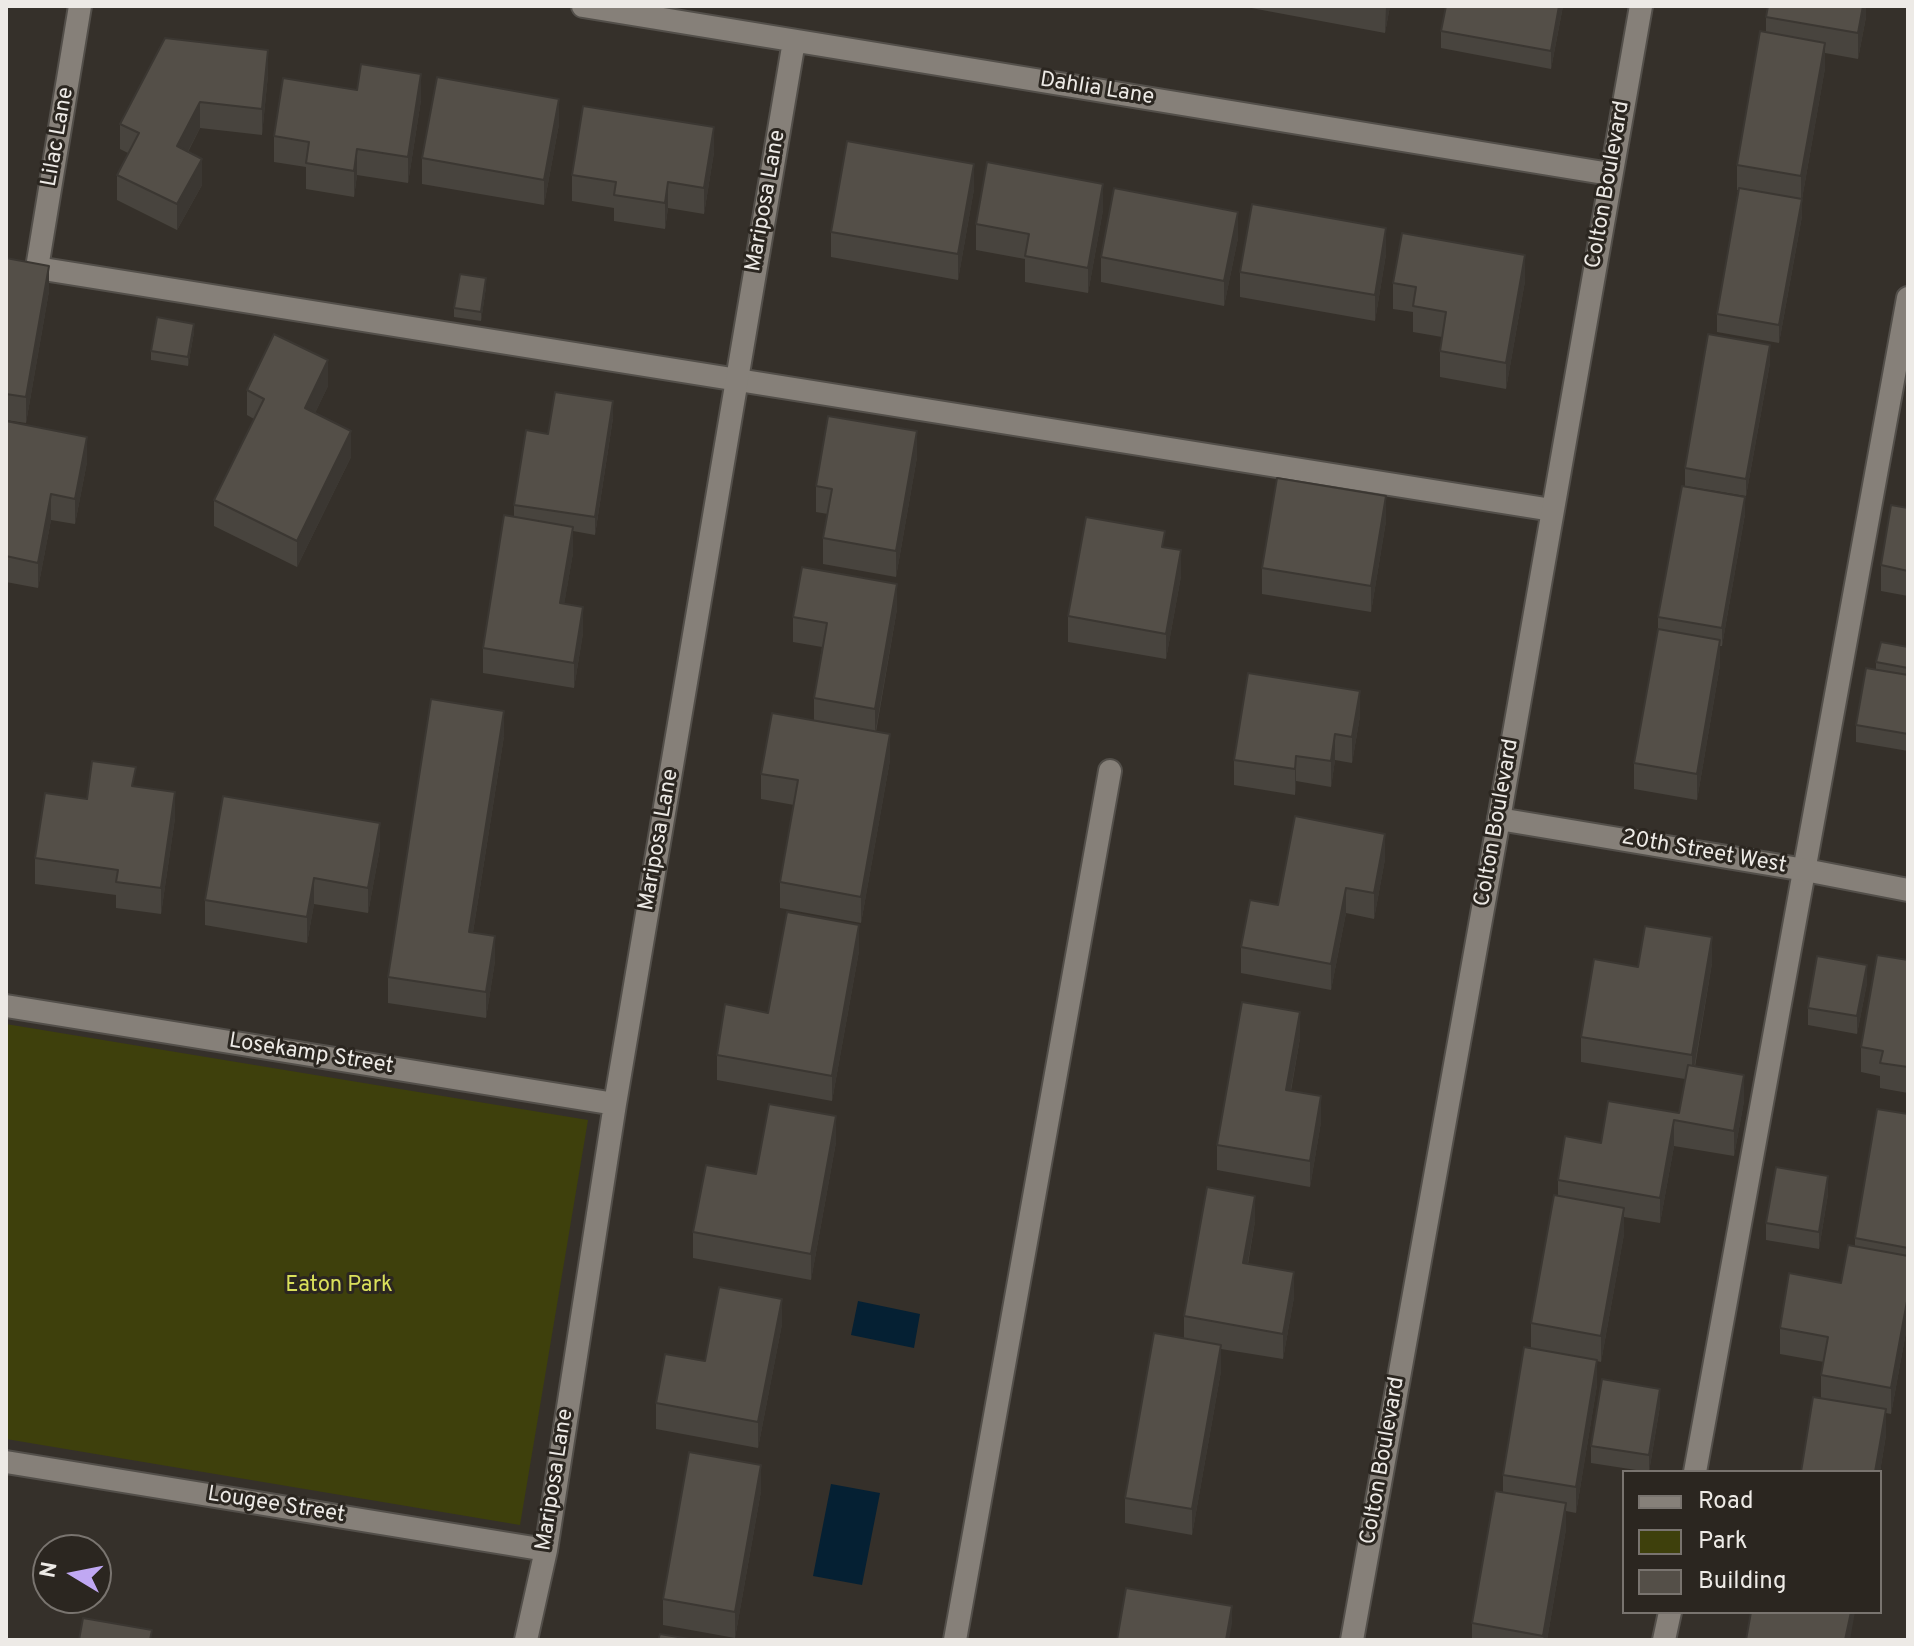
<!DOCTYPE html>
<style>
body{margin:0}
#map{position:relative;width:1914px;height:1646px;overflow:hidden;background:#35302a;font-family:Overpass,sans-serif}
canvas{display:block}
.frame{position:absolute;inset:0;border:8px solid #edeae6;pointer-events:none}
.legend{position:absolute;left:1622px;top:1470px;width:260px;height:144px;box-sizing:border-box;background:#2b2620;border:2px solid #79746f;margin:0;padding:10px 14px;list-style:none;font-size:24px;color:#edeae6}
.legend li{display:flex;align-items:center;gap:16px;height:40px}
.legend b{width:40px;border:2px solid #79746f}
.north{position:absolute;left:32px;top:1534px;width:80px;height:80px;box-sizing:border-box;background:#2b2620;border:2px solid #79746f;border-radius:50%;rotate:280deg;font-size:22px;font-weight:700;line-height:32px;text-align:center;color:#edeae6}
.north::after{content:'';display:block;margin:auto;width:28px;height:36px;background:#c0a8f3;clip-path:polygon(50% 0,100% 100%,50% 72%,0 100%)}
</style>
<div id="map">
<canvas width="1914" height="1646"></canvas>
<div class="frame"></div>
<ul class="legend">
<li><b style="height:10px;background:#868079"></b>Road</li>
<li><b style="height:22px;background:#3e400c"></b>Park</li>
<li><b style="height:22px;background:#544f48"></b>Building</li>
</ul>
<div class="north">N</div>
</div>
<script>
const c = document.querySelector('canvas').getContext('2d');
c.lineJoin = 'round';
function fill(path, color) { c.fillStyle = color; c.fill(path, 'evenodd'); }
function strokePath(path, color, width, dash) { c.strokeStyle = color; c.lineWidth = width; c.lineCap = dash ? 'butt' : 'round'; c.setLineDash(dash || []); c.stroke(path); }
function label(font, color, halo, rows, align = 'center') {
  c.font = font + ' Overpass,sans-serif'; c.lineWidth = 6; c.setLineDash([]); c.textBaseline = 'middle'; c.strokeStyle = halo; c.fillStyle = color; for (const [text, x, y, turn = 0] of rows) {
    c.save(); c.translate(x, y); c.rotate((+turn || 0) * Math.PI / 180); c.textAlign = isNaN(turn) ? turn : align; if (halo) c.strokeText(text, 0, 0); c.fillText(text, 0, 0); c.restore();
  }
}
const green = new Path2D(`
 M6,1024L588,1120L520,1525L6,1439Z`);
const water = new Path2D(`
 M858,1301L920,1314L914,1348L851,1335Z
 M831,1484L880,1493L862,1585L813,1576Z`);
const service = new Path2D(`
 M37,268L1552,510
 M1695,1472L1908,298
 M955,1640L1110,771
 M1664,1640L1670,1612`);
const minor = new Path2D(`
 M583,6L1610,174
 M37,268L80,6
 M1499,819L1805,870L1908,890
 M6,1006L615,1104
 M6,1462L546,1550
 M526,1640L546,1550L615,1104L794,41`);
const tertiary = new Path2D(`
 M1352,1640L1499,819L1641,6`);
const wall = new Path2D(`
 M1246,6H1390L1385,33L1246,7Z
 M1563,6L1551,69L1441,48V31Z
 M1866,6V17L1858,59L1825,53V68L1802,199V216L1779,343L1717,332V314L1738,190H1737V165L1766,33V17Z
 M268,75L262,135L200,128L188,152L202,185L177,230L117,200V175L128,153L120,149V124Z
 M421,100L408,183L357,175L354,197L306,189V167L274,162V136Z
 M559,124L544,205L422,184V158Z
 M714,152L704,214L668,208L665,229L614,221V208L572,201V175Z
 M974,189L958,280L831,257V232Z
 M1103,210L1088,293L1025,282V259L976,250V224Z
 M1238,238L1224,306L1101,282V257Z
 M1386,254L1375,321L1240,297V272Z
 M6,258L49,291L26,423L6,420Z
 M1525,281L1506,389L1440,377V351L1442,337L1413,332V312L1393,309V283Z
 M486,287L481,321L454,317V308Z
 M194,332L188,366L151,360V351Z
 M1770,363L1746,496L1685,486V468Z
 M328,386L315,413L351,457L297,567L214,526V500L254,419L247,415V390Z
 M613,418L595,535L573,531V553L564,604L583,633L574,688L483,673V648L514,517V505L548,434Z
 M6,421L87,462L75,524L51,520L38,588L6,582Z
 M917,457L896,577L823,564V538L828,514L816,512V486Z
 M1908,508V596L1881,591V565Z
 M1745,514L1722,646H1720V665L1697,800L1634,789V763L1658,629V617Z
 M1386,521L1371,612L1262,594V568Z
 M1165,547L1181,576L1166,659L1068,642V616Z
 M897,609L876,732L890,760L861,923L780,908V882L794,805L761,799V774L814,720V698L822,647L793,642V617Z
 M1908,647V751L1856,742V725L1876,670V662Z
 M1360,716L1352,763L1335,760L1331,787L1296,781L1295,795L1234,785V760Z
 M504,736L473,932L495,961L486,1018L388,1003V977Z
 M136,786L175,818L161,914L116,908V895L35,884V858L87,799Z
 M380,848L368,913L314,904L307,943L205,925V900Z
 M1385,859L1374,919L1346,913L1331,990L1241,973V947L1278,905Z
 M859,951L832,1101L717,1080V1055L768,1013Z
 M1908,960V1093L1880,1088V1076L1861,1072V1047Z
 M1712,963L1695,1067L1744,1101L1734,1156L1674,1146L1660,1223L1624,1217V1234L1601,1362L1597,1361V1385L1576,1513L1566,1511V1529L1547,1640H1472V1623L1503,1493V1475L1531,1348V1323L1558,1196V1180L1601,1143L1679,1113L1685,1079L1581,1062V1037Z
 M1867,983L1857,1034L1808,1025V1008Z
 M1300,1038L1291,1091L1321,1122L1310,1187L1217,1170V1145Z
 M1908,1114V1321L1891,1414L1886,1413V1435L1880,1472H1801L1821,1398V1375L1824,1362L1780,1354V1328L1841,1283L1855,1247V1238Z
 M836,1142L811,1280L693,1258V1232L756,1174Z
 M1828,1194L1819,1249L1766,1240V1223Z
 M1255,1221L1248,1264L1294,1297L1283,1359L1221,1349V1371L1192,1535L1125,1523V1498L1184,1339V1316Z
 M782,1324L758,1448L656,1429V1403L705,1361Z
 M1660,1406L1649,1472L1591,1463V1446Z
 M761,1491L735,1638L663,1625V1599Z`);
const shadedWall = new Path2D(`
 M1386,6H1390L1385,33Z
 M1559,6H1563L1551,69V51Z
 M1863,6H1866V17L1858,59V33Z
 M1825,43V68L1802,199V216L1779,343V325L1801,201V176Z
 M268,50V75L262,135V109Z
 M421,74V100L408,183V157Z
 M559,99V124L544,205V180Z
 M200,102V128L177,172V146Z
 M714,127V152L704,214V188Z
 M357,149V175L354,197V171Z
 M202,159V185L177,230V204Z
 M974,164V189L958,280V254Z
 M668,182V208L665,229V203Z
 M1103,184V210L1088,293V268Z
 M1238,212V238L1224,306V281Z
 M1386,228V254L1375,321V295Z
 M1525,255V281L1506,389V363Z
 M49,266V291L26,423V397Z
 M486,278V287L481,321V312Z
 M194,324V332L188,366V357Z
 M1770,345V363L1746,496V479Z
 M328,360V386L305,434V408Z
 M613,401V418L595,535V517Z
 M351,431V457L297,567V541Z
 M917,431V457L896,577V551Z
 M87,437V462L75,524V499Z
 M51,494V520L38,588V563Z
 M1386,496V521L1371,612V586Z
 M1745,497V514L1722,646V628Z
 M573,527V553L560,629V603Z
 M1181,550V576L1166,659V634Z
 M897,584V609L875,734V709Z
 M583,607V633L574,688V663Z
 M1720,640V665L1697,800V774Z
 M1360,691V716L1352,763V737Z
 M504,711V736L469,957V932Z
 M890,734V760L861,923V897Z
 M1335,734V760L1331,787V761Z
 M1296,756V781L1295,795V769Z
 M175,792V818L161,914V888Z
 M380,823V848L368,913V888Z
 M1385,834V859L1374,919V893Z
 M314,878V904L307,943V917Z
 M1346,888V913L1331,990V964Z
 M859,925V951L832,1101V1076Z
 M495,936V961L486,1018V992Z
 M1712,937V963L1692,1080V1055Z
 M1867,965V983L1857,1034V1016Z
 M1300,1012V1038L1286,1116V1090Z
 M1744,1075V1101L1734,1156V1131Z
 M1321,1096V1122L1310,1187V1161Z
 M836,1116V1142L811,1280V1254Z
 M1674,1120V1146L1660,1223V1198Z
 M1828,1176V1194L1819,1249V1232Z
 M1255,1196V1221L1243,1289V1263Z
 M1624,1208V1234L1601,1362V1336Z
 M1294,1272V1297L1283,1359V1334Z
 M1908,1296V1321L1891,1414V1388Z
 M782,1299V1324L758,1448V1422Z
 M1221,1345V1371L1192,1535V1509Z
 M1597,1360V1385L1576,1513V1487Z
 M1660,1389V1406L1649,1472V1455Z
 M1886,1409V1435L1880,1472H1875Z
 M761,1465V1491L735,1638V1612Z
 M1566,1503V1529L1547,1640H1543Z
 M1232,1606V1624L1229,1640H1226Z
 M1851,1612H1855L1850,1640H1845Z`);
const building = new Path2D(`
 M1446,6H1559L1551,51L1441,31Z
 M1768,6H1863L1858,33L1766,17Z
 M1760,31L1825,43L1801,176L1737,165Z
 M165,38L268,50L262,109L200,102L177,146L202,159L177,204L117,175L139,133L120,124Z
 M361,64L421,74L408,157L357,149L354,171L306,163L309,142L274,136L283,78L357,90Z
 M437,77L559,99L544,180L422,158Z
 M583,106L714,127L704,188L668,182L665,203L614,195L616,182L572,175Z
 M847,141L974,164L958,254L831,232Z
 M987,162L1103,184L1088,268L1025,256L1029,234L976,224Z
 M1114,188L1238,212L1224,281L1101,257Z
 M1739,188L1802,199L1779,325L1717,314Z
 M1252,204L1386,228L1375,295L1240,272Z
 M1402,233L1525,255L1506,363L1440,351L1446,312L1413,306L1416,287L1393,283Z
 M6,258L49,266L26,397L6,394Z
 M460,274L486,278L481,312L454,308Z
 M157,317L194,324L188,357L151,351Z
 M274,334L328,360L305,408L351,431L297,541L214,500L264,399L247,390Z
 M1708,334L1770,345L1746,479L1685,468Z
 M555,392L613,401L595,517L514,505L526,430L548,434Z
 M828,416L917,431L896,551L823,538L832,489L816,486Z
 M6,421L87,437L75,499L51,494L38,563L6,556Z
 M1277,478L1386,496L1371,586L1262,568Z
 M1682,486L1745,497L1722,628L1658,617Z
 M1891,505L1908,508V571L1881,565Z
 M504,515L573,527L560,603L583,607L574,663L483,648Z
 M1086,517L1165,531L1162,547L1181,550L1166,634L1068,616Z
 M802,567L897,584L875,709L814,698L827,623L793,617Z
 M1658,629L1720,640L1697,774L1634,763Z
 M1881,642L1908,647V668L1876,662Z
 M1866,668L1908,675V734L1856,725Z
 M1248,673L1360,691L1352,737L1335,734L1331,761L1296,756L1295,769L1234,760Z
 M431,699L504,711L469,932L495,936L486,992L388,977Z
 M772,713L890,734L861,897L780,882L798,780L761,774Z
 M92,761L136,767L132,786L175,792L161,888L116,882L118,870L35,858L45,793L87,799Z
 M223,796L380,823L368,888L314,878L307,917L205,900Z
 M1295,816L1385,834L1374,893L1346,888L1331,964L1241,947L1250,900L1278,905Z
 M787,912L859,925L832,1076L717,1055L725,1004L768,1013Z
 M1645,926L1712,937L1692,1055L1581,1037L1594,959L1638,967Z
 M1877,955L1908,960V1067L1880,1063L1883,1051L1861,1047Z
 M1817,956L1867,965L1857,1016L1808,1008Z
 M1242,1002L1300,1012L1286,1090L1321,1096L1310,1161L1217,1145Z
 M1688,1065L1744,1075L1734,1131L1674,1120L1660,1198L1558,1180L1565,1136L1601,1143L1608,1101L1679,1113Z
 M769,1104L836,1116L811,1254L693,1232L706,1165L756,1174Z
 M1877,1109L1908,1114V1248L1855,1238Z
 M1776,1167L1828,1176L1819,1232L1766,1223Z
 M1207,1187L1255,1196L1243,1263L1294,1272L1283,1334L1184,1316Z
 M1554,1195L1624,1208L1601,1336L1531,1323Z
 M1848,1245L1908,1256V1296L1891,1388L1821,1375L1828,1337L1780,1328L1789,1273L1841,1283Z
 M719,1287L782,1299L758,1422L656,1403L665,1354L705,1361Z
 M1154,1333L1221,1345L1192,1509L1125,1498Z
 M1524,1347L1597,1360L1576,1487L1503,1475Z
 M1602,1379L1660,1389L1649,1455L1591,1446Z
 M1813,1397L1886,1409L1875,1472H1801Z
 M689,1452L761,1465L735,1612L663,1599Z
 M1495,1491L1566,1503L1543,1636L1472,1623Z
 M1126,1588L1232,1606L1226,1640H1117Z
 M1751,1612H1851L1845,1640H1746Z
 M83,1618L152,1630L150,1640H79Z
 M660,1634L696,1640H658Z`);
const streetNames = [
 ["Dahlia Lane",1097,90,9],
 ["Lilac Lane",59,137,-80],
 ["Colton Boulevard",1609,185,-80],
 ["Mariposa Lane",767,201,-80],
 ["Colton Boulevard",1498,823,-80],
 ["Mariposa Lane",660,840,-80],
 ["20th Street West",1704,853,10],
 ["Losekamp Street",311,1055,9],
 ["Colton Boulevard",1384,1461,-80],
 ["Mariposa Lane",556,1480,-81],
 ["Lougee Street",276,1506,9]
];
const parkNames = [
 ["Eaton Park",339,1287]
];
fill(green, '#3e400c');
fill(water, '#052033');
strokePath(service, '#534f4a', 26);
strokePath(minor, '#534f4a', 26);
strokePath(tertiary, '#534f4a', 26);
strokePath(service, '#868079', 22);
strokePath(minor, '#868079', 22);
strokePath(tertiary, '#868079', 22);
fill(wall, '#48443e');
fill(shadedWall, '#3b3732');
fill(building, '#544f48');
strokePath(building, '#3b3732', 2);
label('22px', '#edeae6', '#2b2620', streetNames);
label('22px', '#dae05b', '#2b2620', parkNames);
</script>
